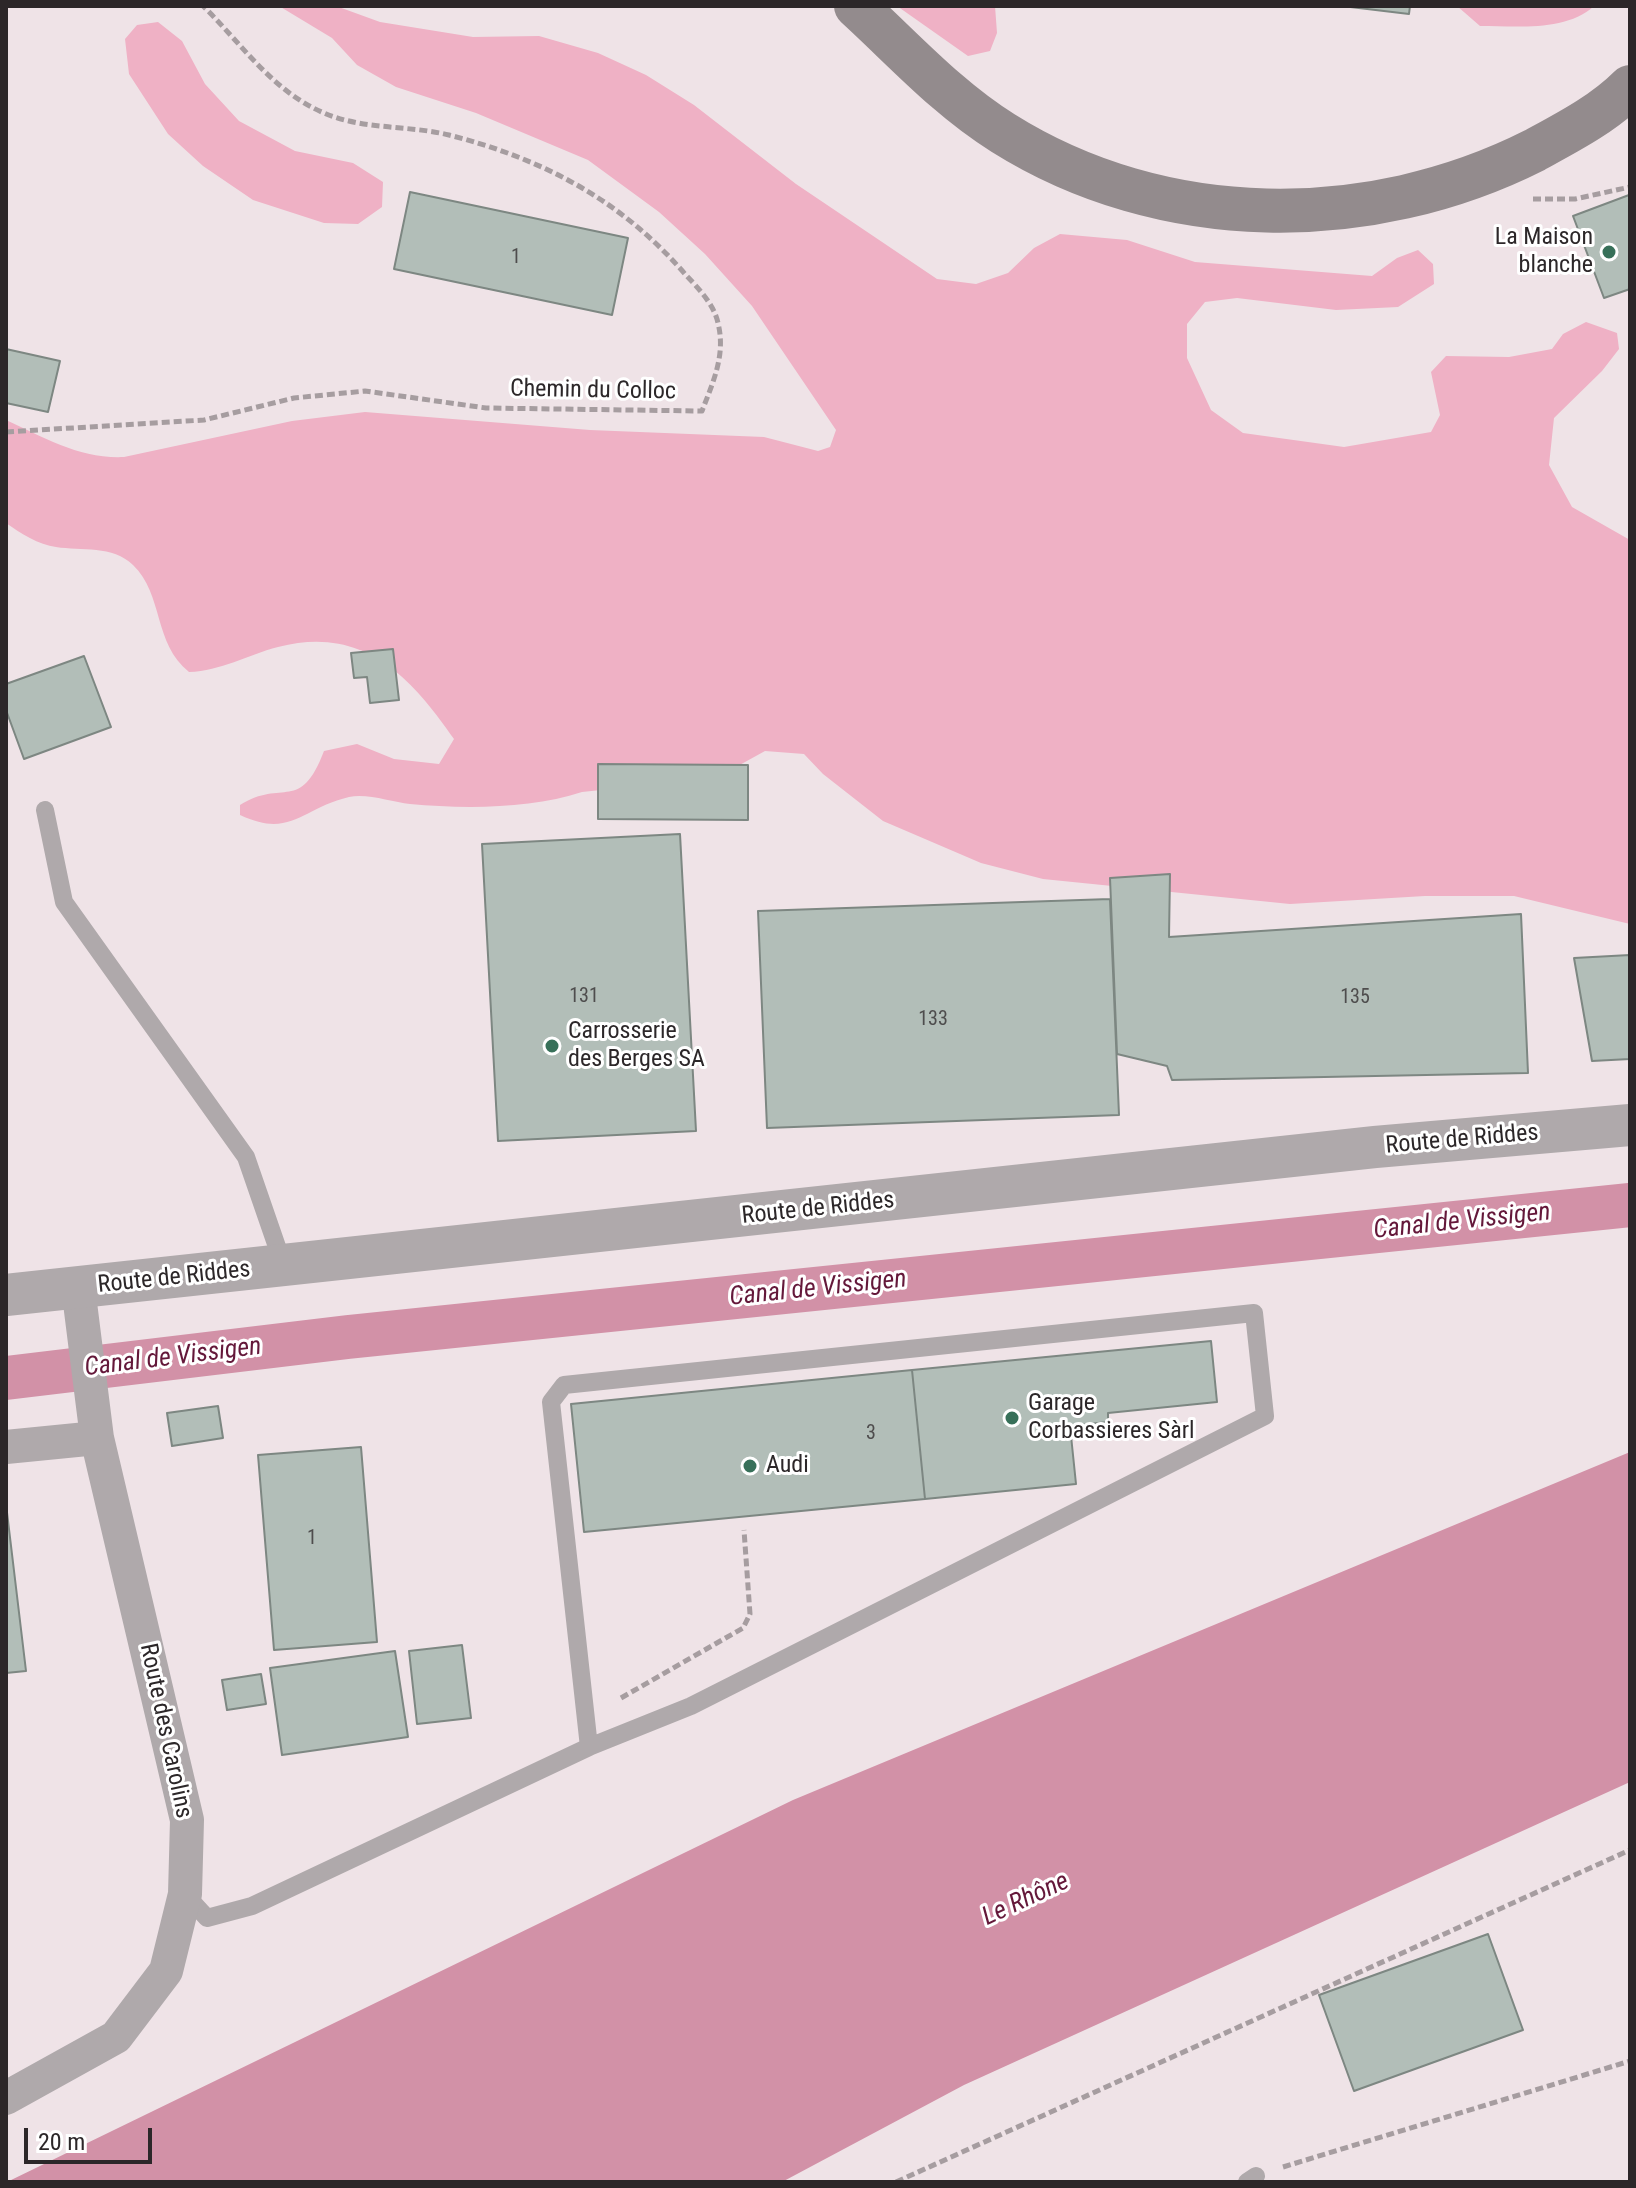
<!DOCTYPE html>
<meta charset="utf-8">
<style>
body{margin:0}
#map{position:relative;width:1636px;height:2188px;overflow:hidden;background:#efe3e7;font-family:"Roboto Condensed",sans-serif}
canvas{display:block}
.frame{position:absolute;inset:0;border:8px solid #2c2729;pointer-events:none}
.scale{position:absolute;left:24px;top:2128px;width:128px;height:36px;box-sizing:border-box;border:4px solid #2c2729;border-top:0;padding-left:10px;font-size:24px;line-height:28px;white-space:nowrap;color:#2c2729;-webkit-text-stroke:6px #fff;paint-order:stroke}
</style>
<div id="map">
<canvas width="1636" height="2188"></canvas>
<div class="frame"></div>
<div class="scale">20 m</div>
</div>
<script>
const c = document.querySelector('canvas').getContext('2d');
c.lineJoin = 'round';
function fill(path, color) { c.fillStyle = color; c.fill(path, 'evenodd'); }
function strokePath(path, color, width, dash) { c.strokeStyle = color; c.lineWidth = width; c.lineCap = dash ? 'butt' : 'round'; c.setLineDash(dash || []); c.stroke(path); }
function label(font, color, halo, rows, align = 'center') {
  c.font = font + ' "Roboto Condensed",sans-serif'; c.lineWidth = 6; c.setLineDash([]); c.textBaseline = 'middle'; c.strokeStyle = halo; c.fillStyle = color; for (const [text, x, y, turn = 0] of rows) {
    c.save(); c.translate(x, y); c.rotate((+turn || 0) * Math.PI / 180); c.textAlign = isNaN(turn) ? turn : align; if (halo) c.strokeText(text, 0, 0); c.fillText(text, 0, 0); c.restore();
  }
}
const green = new Path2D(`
 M279,6H336L380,22L473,37L539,36L598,53L646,75L694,105L796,184L937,279L976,284L1008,273L1034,248L1060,234L1127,240L1195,262L1372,276L1397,258L1418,250L1433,264L1434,284L1398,307L1336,310L1237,298L1205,302L1187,324V358L1211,410L1243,433L1344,447L1431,432L1440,415L1431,372L1446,356L1509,357L1552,349L1563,334L1586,322L1617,333L1619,349L1602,371L1554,418L1549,465L1572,507L1630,540V924L1514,896H1425L1290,904L1043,879L981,863L883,821L823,774L804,754L765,751L716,778L582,792C531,809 464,809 410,804C392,802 367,793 349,797C302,808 291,839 240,815V805C283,778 300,814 324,751L357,744L394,759L439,764L454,739C410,675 362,625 278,647C247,655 221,671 189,672C153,643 164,595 133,565C113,545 81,551 56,547C39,545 20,533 6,523V420C45,438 80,459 124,457L292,421L365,412L590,430L764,437L818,451L830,447L836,430L752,306L705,254L659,212L588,160L476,113L396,87L357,65L332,38Z
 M897,6H995L997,33L990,51L968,56Z
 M1457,6H1594C1566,32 1515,26 1480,26Z
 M158,22L182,41L205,84L239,121L295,151L353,163L383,182L382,207L358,224L324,223L253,200L203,166L168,134L129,74L125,39L137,25Z`);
const water = new Path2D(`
 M1630,1452V1782L964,2085L782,2182H7L793,1800Z`);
const canal = new Path2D(`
 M6,1378L348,1337L1630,1205`);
const building = new Path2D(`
 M1342,6H1410L1409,14Z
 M410,192L628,238L612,315L394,269Z
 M1629,195L1630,289L1604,298L1573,216Z
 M6,349L60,361L48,412L6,403Z
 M393,649L399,700L370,703L367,677L354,678L351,653Z
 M84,656L111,727L24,759L6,710V684Z
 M598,764L748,765V820L598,819Z
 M680,834L696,1131L498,1141L482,844Z
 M1170,874L1169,937L1521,914L1528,1073L1172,1080L1167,1066L1117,1054L1110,878Z
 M1110,899L1119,1115L767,1128L758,911Z
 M1630,955V1059L1592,1061L1574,958Z
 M1211,1341L1217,1402L1108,1413V1422L1070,1426L1076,1484L925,1499L912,1370Z
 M912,1370L925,1499L584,1532L571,1404Z
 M218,1406L223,1438L172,1446L167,1413Z
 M361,1447L377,1642L274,1650L258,1455Z
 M6,1504L26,1671L6,1673Z
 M462,1645L471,1718L417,1724L409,1651Z
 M395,1651L408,1737L282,1755L270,1668Z
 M261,1674L266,1704L227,1710L222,1680Z
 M1488,1934L1523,2030L1354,2091L1319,1995Z`);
const path = new Path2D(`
 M1533,199H1575L1630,187
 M6,432L204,420L294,398L365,391L486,408L702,411C713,382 726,355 718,323C714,304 698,288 685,274C621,200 543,159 449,135C409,125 363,130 324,113C272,91 242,44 203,6
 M621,1698L743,1628L750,1614L744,1530
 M1283,2167L1630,2061
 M896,2182L1630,1850`);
const service = new Path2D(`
 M45,810L64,902L246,1157L284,1267
 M185,1894L207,1918L252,1906L589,1747L691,1706L1265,1416L1254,1313L564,1385L551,1402L589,1747
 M1247,2182L1256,2176`);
const minor = new Path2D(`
 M6,1447L97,1438
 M6,2098L116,2037L166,1971L185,1894L187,1820L97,1438L78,1287`);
const tertiary = new Path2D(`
 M6,1295L1375,1147L1630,1125`);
const secondary = new Path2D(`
 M856,6C903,49 948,99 1003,133C1162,233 1369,234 1535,150C1568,132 1603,114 1630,87`);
const markers = [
 [1609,252,8,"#377059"],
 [552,1046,8,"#377059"],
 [1012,1418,8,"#377059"],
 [750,1466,8,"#377059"]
];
const numberNames = [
 ["1",516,258],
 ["131",584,997],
 ["135",1355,998],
 ["133",933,1020],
 ["3",871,1434],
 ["1",312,1539]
];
const poiNames = [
 ["La Maison",1593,238,"right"],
 ["blanche",1593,266,"right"],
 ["Carrosserie",568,1032],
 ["des Berges SA",568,1060],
 ["Garage",1028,1404],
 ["Corbassieres Sàrl",1028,1432],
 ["Audi",766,1466]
];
const streetNames = [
 ["Chemin du Colloc",593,391,1],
 ["Route de Riddes",1462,1140,-5],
 ["Route de Riddes",818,1209,-6],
 ["Route de Riddes",174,1278,-6],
 ["Route des Carolins",165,1731,78]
];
const waterNames = [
 ["Canal de Vissigen",1462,1222,-6],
 ["Canal de Vissigen",818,1289,-6],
 ["Canal de Vissigen",173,1358,-7],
 ["Le Rhône",1026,1900,-25]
];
fill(green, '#efb1c5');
fill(water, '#d291a7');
strokePath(canal, '#d291a7', 44);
fill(building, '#b2beb8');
strokePath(building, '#7d8782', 2);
strokePath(path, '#a69da0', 5, [8, 4]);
strokePath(service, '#afa9ab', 18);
strokePath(minor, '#afa9ab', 34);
strokePath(tertiary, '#afa9ab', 42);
strokePath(secondary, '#938b8d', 44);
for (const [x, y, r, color] of markers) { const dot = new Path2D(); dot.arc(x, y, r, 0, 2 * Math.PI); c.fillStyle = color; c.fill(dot); strokePath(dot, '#fff', 3); }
label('20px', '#4e4d4d', null, numberNames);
label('24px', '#2c2729', '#fff', poiNames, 'left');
label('24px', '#2c2729', '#fff', streetNames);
label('italic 26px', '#64183a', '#fff', waterNames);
</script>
